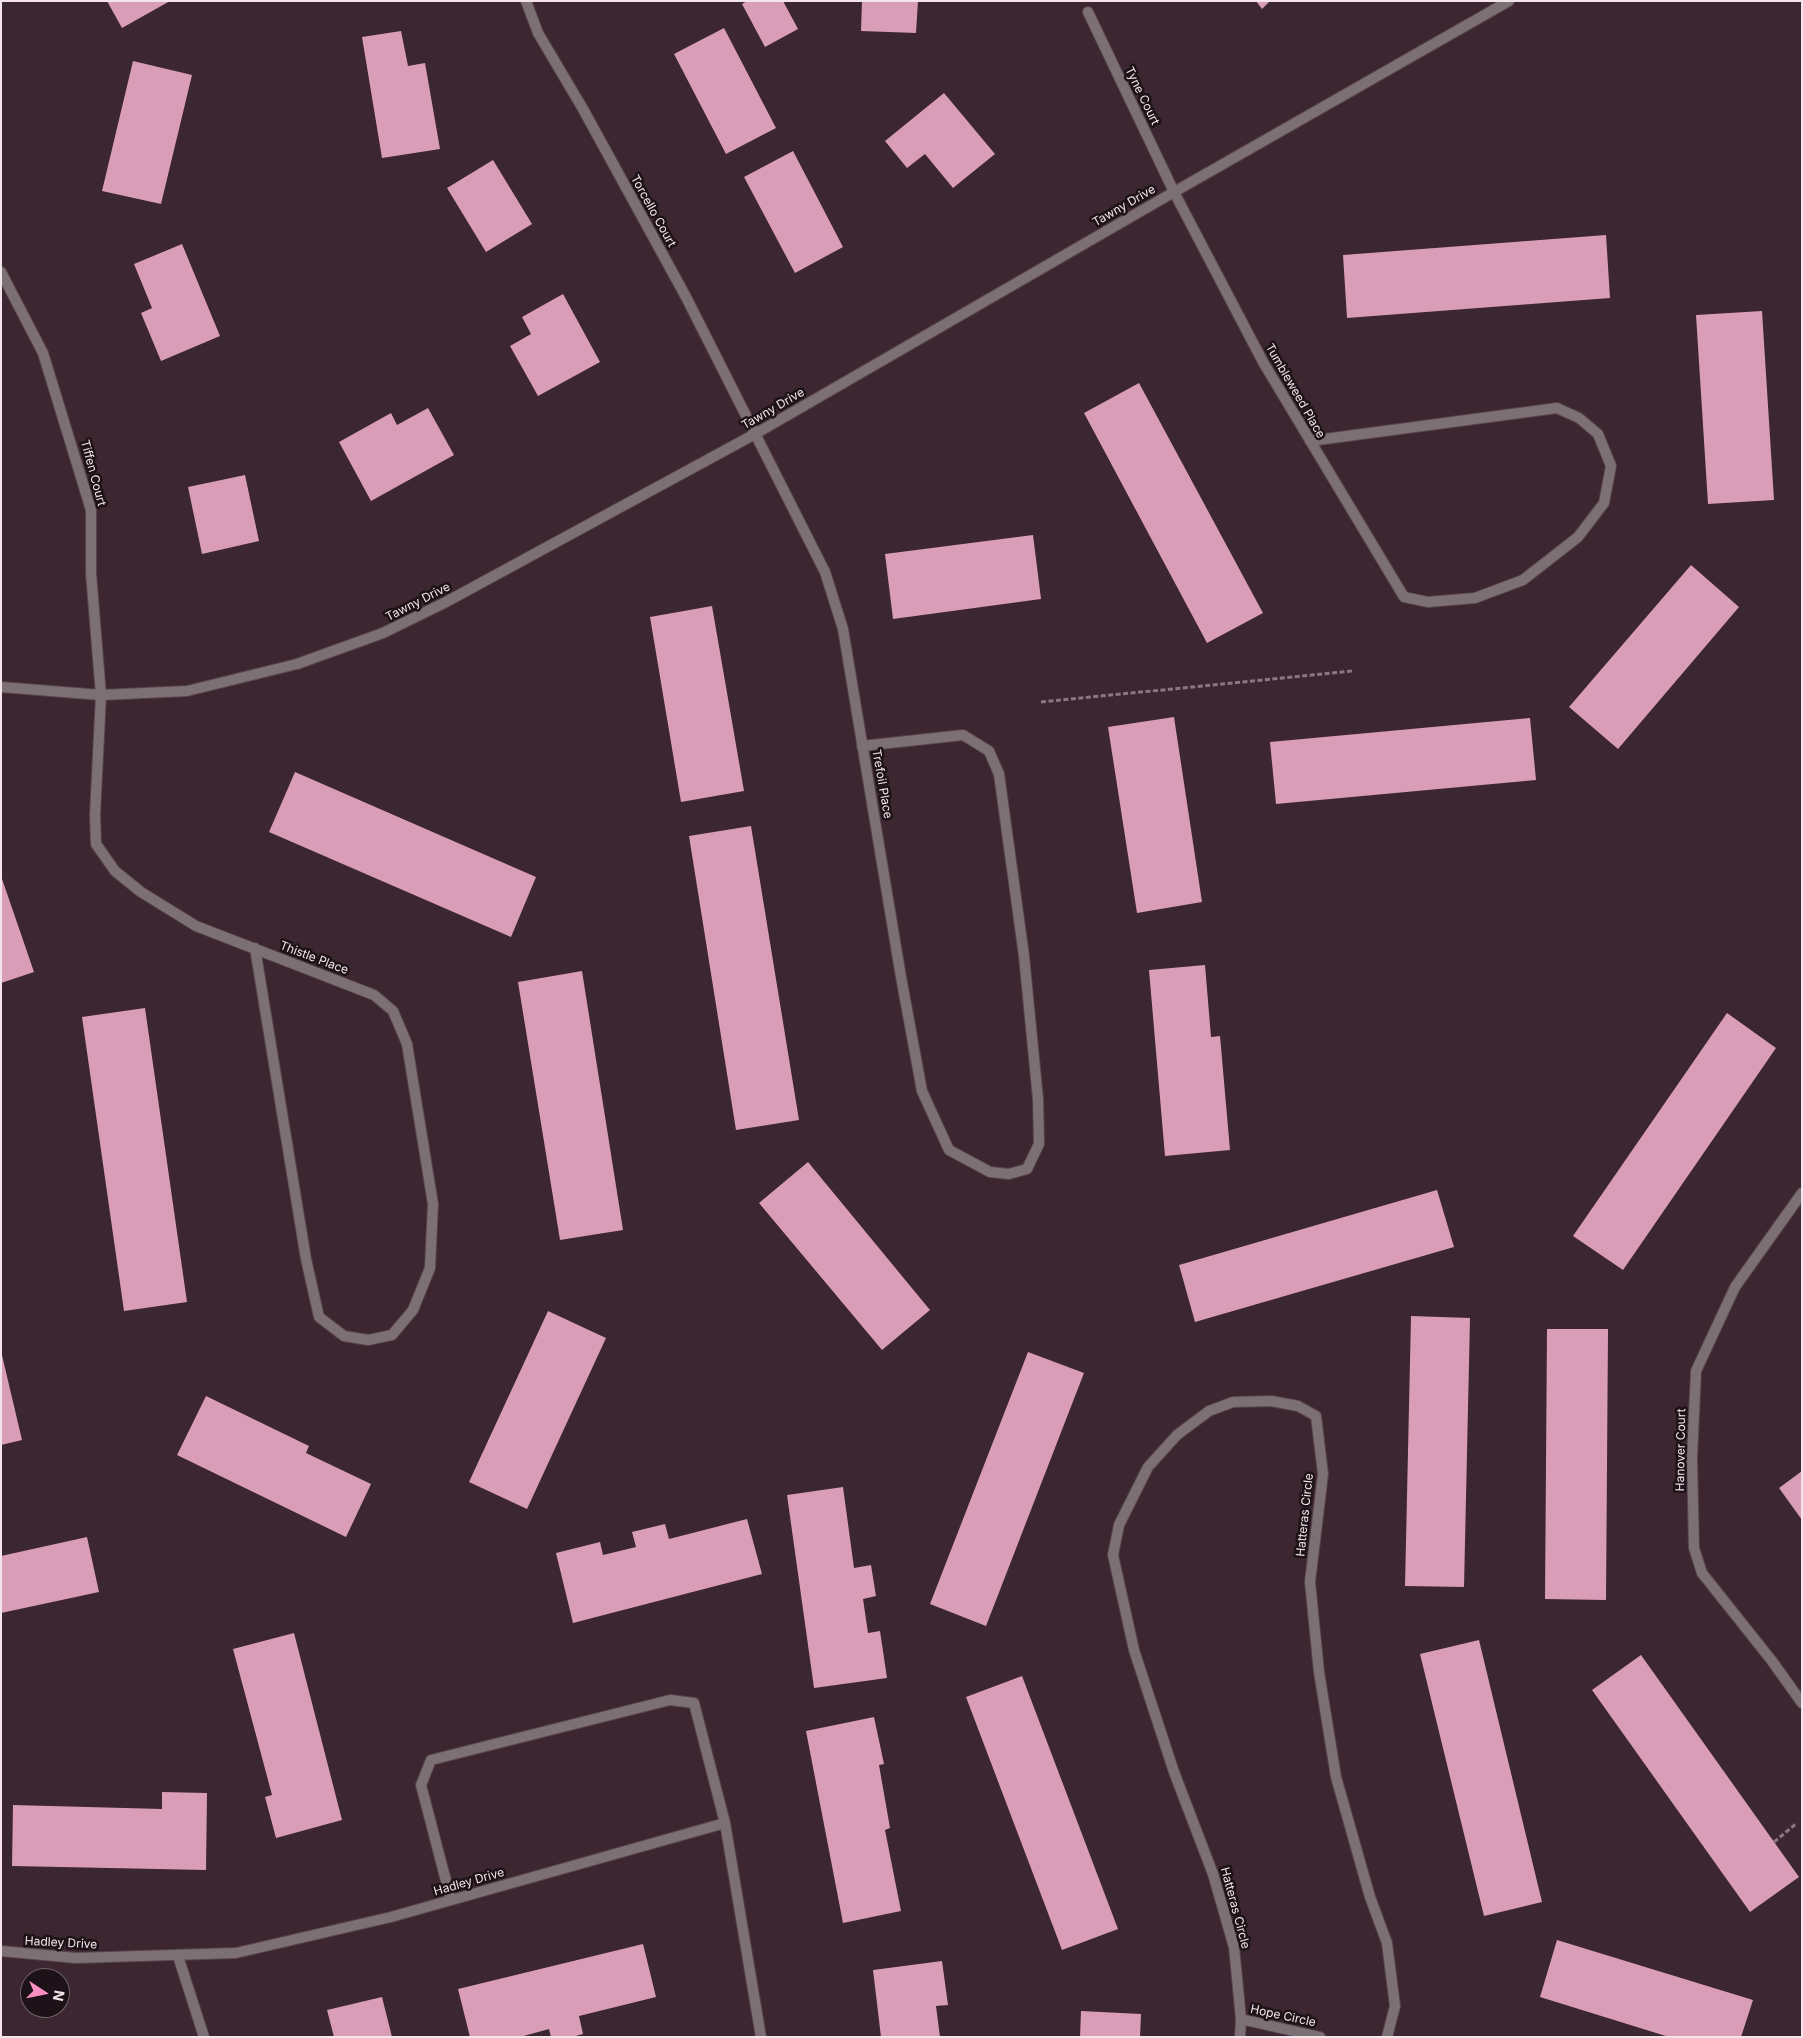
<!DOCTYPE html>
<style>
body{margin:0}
#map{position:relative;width:1803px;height:2038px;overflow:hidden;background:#3c2630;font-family:Inter,sans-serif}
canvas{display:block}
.frame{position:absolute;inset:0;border:2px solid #f4e4eb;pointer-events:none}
.north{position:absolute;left:20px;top:1968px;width:50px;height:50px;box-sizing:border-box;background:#1c1217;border:1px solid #72666c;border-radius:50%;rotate:101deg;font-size:14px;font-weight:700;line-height:20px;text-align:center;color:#f4e4eb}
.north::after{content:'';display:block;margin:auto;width:18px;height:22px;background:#fb8fc3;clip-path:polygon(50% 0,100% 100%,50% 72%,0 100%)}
</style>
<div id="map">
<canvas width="1803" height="2038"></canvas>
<div class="frame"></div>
<div class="north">N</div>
</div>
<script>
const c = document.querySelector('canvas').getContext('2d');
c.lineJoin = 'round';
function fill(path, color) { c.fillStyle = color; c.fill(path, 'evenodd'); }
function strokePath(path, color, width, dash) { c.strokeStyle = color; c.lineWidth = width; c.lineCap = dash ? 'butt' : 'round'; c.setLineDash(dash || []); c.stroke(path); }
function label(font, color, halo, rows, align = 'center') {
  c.font = font + ' Inter,sans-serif'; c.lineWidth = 5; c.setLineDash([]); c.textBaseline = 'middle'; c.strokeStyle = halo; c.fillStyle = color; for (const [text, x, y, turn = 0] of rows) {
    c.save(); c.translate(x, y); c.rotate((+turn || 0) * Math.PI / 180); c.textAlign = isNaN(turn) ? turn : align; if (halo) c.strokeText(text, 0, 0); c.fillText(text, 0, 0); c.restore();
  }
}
const building = new Path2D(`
 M107,1H170L122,28Z
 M747,1H783L798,29L765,47L742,4Z
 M862,1H918L916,33L861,31Z
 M1256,1H1270L1262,9Z
 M724,28L776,128L726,154L674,54Z
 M401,31L408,66L425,63L440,149L382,158L362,37Z
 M133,61L192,75L161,204L102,191Z
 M944,93L995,154L953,188L925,154L907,168L885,141Z
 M793,151L843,247L795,273L744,177Z
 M493,160L532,224L486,252L447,188Z
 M1606,235L1610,298L1347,318L1343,255Z
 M182,244L220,336L161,361L141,313L152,308L134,264Z
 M563,294L600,362L538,396L510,346L531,334L522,317Z
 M1762,311L1774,500L1708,504L1696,315Z
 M1139,383L1263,613L1207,643L1084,413Z
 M428,408L454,455L371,501L339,442L391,413L397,425Z
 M245,475L259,541L202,554L188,487Z
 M1033,535L1041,599L893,619L885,554Z
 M1691,565L1739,607L1618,749L1569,707Z
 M712,606L744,791L681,802L650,617Z
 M1174,717L1202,902L1137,913L1108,727Z
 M1530,718L1536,780L1276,804L1270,742Z
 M295,772L536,877L511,937L269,832Z
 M751,826L799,1120L736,1130L689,836Z
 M1,876L34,972L1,983Z
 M1205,965L1211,1037L1220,1036L1230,1150L1165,1156L1149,970Z
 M582,971L623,1230L560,1240L518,982Z
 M145,1008L187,1302L124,1311L82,1017Z
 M1727,1013L1776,1048L1623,1270L1573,1236Z
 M808,1162L930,1310L882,1350L759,1203Z
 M1437,1190L1454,1247L1195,1322L1179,1265Z
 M548,1311L606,1338L527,1509L469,1482Z
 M1411,1316L1470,1318L1464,1587L1405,1586Z
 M1547,1329H1608L1606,1600L1545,1599Z
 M1,1351L22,1440L1,1445Z
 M1028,1352L1084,1373L986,1626L930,1604Z
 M206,1396L309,1446L306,1453L371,1484L346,1537L177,1455Z
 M1802,1471V1520L1779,1488Z
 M843,1487L854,1568L871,1565L876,1596L863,1599L868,1633L880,1631L887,1678L814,1688L787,1495Z
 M747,1519L762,1574L573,1623L556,1553L600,1542L603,1555L636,1547L632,1532L665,1524L669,1539Z
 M87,1537L99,1592L1,1613V1556Z
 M294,1633L342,1820L276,1838L265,1797L272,1795L233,1649Z
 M1479,1640L1542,1902L1484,1916L1420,1654Z
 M1641,1655L1799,1877L1750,1912L1592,1690Z
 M1022,1676L1118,1929L1062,1950L966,1697Z
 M874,1717L884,1764L879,1765L890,1828L885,1830L901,1911L843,1923L806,1731Z
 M162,1792L207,1793L206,1870L12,1866L13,1805L162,1809Z
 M1557,1940L1753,2000L1741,2037H1669L1540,1997Z
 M643,1944L656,1997L579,2016L583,2034L572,2037H551L549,2029L520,2037H470L458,1989Z
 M942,1961L948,2005L936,2006L940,2037H881L873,1970Z
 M382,1997L392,2037H334L327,2010Z
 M1081,2011L1141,2014L1140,2037H1080Z`);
const path = new Path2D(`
 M1041,702L1353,671
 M1774,1842L1797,1823`);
const service = new Path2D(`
 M178,1956L204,2037`);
const minor = new Path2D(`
 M526,1L538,33L583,109L686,297L825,572L843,629L901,977L922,1091L949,1150L990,1172L1009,1174L1027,1169L1039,1144L1038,1099L1024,956L999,774L989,751L963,735L862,746
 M1088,12L1174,192L1263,362L1404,597L1428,602L1475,598L1523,580L1578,537L1604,503L1611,466L1598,434L1579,418L1557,408L1310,441
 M1,272L43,353L91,510V573L101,695L95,815L96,844L115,871L141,892L196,926L374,995L393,1011L407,1044L433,1204L430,1268L413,1310L392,1335L368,1340L344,1336L319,1317L306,1259L255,948
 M1,687L101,695L187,691L297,664L383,633L446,602L755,434L1174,192L1509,1
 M1802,1193L1735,1287L1696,1371L1692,1458L1694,1548L1702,1573L1772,1661L1802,1703
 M451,1900L421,1785L431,1760L670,1700L694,1703L725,1823L761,2037
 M1,1951L76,1958L236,1953L391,1917L725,1823
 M1241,2019L1320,2037
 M1240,2037L1241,2019L1234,1947L1213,1874L1174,1772L1134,1650L1113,1555L1119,1525L1148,1467L1177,1435L1209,1411L1233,1402L1271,1401L1298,1406L1316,1416L1323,1474L1310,1582L1319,1672L1336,1777L1370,1897L1387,1943L1395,2006L1387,2037`);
const streetNames = [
 ["Tyne Court",1142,96,64],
 ["Tawny Drive",1124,206,-30],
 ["Torcello Court",653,211,61],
 ["Tumbleweed Place",1295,391,60],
 ["Tawny Drive",773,409,-30],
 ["Tiffen Court",93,473,75],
 ["Tawny Drive",418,602,-27],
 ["Trefoil Place",882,784,80],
 ["Thistle Place",314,958,21],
 ["Hanover Court",1681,1450,-89],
 ["Hatteras Circle",1305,1515,-84],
 ["Hadley Drive",469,1882,-16],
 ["Hatteras Circle",1235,1908,75],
 ["Hadley Drive",61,1943,3],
 ["Hope Circle",1283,2016,12]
];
fill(building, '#da9db8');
strokePath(service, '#59444e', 12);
strokePath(minor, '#59444e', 12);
strokePath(path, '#8c7881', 3, [5, 2.5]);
strokePath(service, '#7c7075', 10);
strokePath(minor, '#7c7075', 10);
label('12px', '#f4e4eb', '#1c1217', streetNames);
</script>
